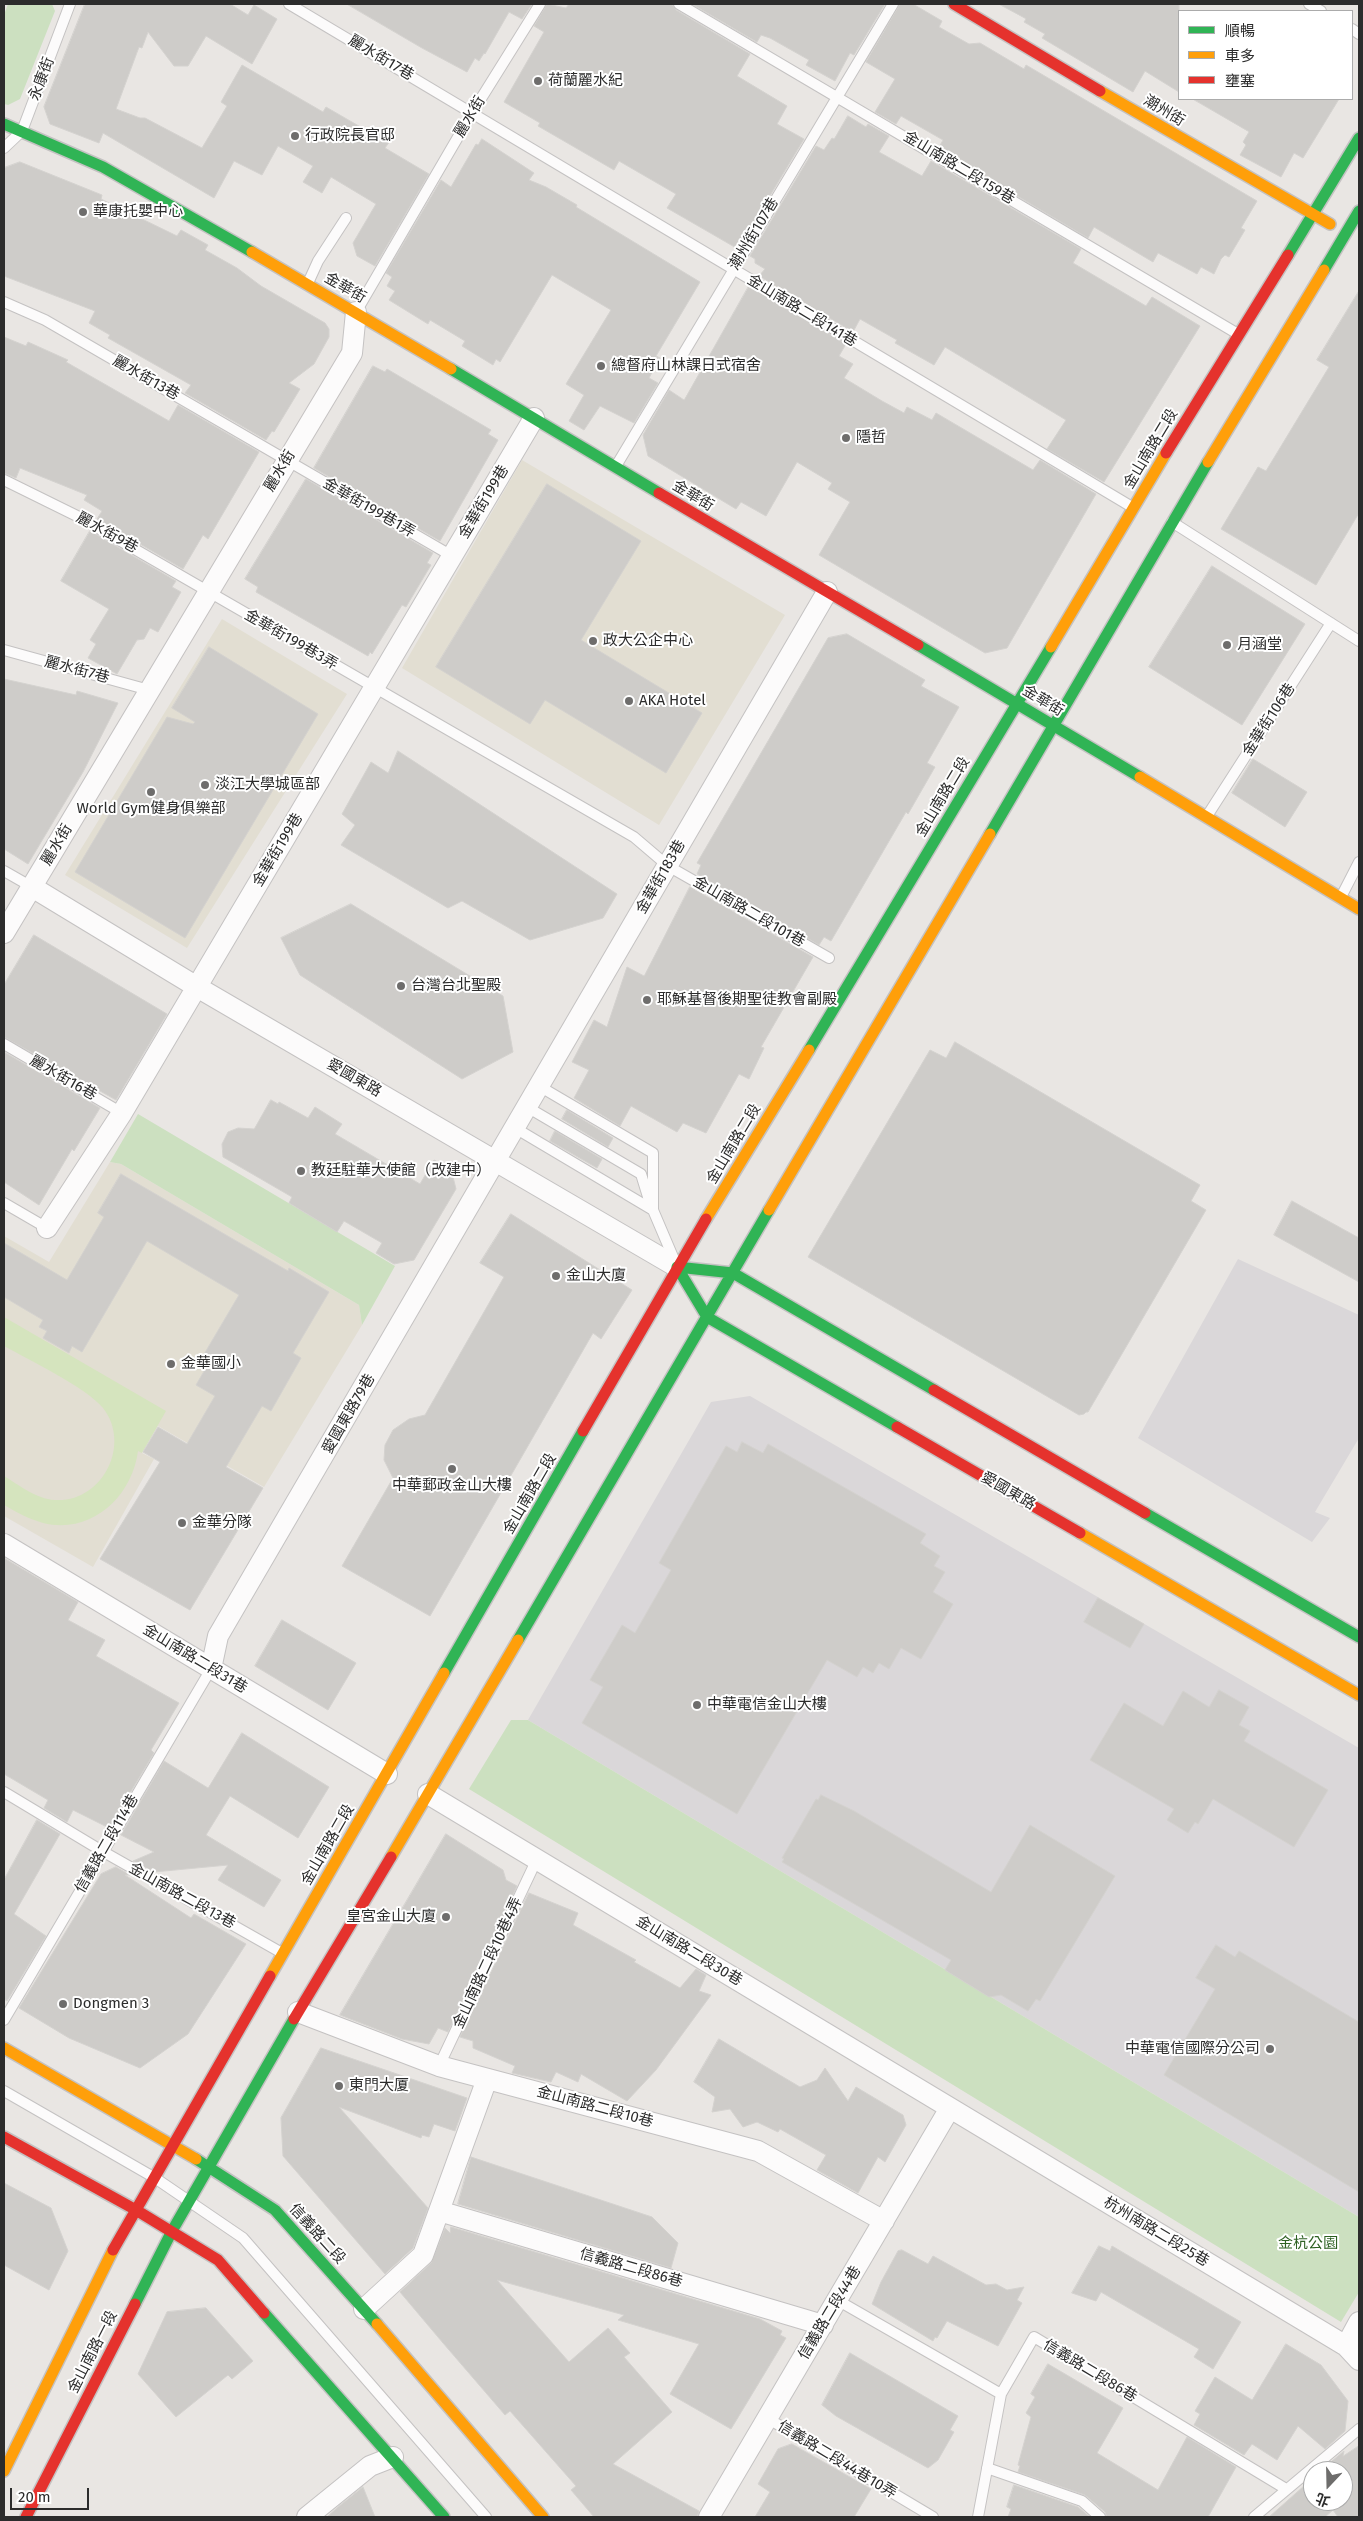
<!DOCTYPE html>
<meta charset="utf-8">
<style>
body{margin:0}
#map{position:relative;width:1363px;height:2521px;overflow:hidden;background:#e9e6e3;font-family:"Fira Sans","Noto Sans TC",sans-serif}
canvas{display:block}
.frame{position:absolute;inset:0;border:5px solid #2c2c2c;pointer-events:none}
.legend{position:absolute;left:1178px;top:10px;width:175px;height:90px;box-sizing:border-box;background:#fff;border:1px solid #ababab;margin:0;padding:6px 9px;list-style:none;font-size:15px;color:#2c2c2c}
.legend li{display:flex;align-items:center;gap:10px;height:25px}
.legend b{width:25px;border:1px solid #ababab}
.north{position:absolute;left:1303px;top:2461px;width:50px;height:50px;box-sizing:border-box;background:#fff;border:1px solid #ababab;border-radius:50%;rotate:201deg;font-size:14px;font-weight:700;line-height:20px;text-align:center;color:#2c2c2c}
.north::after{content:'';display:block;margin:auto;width:18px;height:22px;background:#6e6d6c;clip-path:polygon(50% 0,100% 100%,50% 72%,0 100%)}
.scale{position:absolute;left:10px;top:2488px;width:79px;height:22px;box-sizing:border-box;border:2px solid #2c2c2c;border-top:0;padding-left:6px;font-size:15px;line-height:18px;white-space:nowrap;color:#2c2c2c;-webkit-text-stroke:4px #fff;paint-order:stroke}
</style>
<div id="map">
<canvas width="1363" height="2521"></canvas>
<div class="frame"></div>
<ul class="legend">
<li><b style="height:6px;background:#30b455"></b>順暢</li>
<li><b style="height:6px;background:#ff9f0a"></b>車多</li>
<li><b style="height:6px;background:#e5322d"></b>壅塞</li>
</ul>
<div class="north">北</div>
<div class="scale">20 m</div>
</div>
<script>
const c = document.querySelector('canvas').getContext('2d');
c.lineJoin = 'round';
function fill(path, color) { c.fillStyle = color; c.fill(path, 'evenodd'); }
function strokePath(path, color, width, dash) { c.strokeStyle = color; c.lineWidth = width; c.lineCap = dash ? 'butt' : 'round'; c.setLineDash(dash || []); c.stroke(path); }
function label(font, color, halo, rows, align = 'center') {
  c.font = font + ' "Fira Sans","Noto Sans TC",sans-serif'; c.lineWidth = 4; c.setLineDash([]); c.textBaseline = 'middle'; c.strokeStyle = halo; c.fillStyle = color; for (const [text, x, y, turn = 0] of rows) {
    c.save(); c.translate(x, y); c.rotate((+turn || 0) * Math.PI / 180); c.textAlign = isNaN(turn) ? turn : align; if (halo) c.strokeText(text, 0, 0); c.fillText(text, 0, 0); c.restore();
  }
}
const industrial = new Path2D(`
 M1238,1259L1359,1315V1438L1315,1512L1330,1518L1312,1542L1138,1438Z
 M750,1396L1359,1748V2217L528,1720L711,1402Z`);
const education = new Path2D(`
 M522,460L785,615L659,825L402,668Z
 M222,619L347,694L187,948L65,875Z
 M110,1162L121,1164L359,1305L362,1325L264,1487L158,1426L142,1453L154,1459L93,1567L4,1516V1236L49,1262Z`);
const green = new Path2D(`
 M8,4H52L55,11L20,99L8,105L4,104V15Z
 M138,1114L395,1266L362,1325L359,1305L121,1164L110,1162Z
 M511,1720H528L1359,2217V2292L1341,2322L469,1789Z`);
const pitch = new Path2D(`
 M4,1317L166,1411L142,1453L138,1451C132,1497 91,1535 43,1523C29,1519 16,1512 4,1505V1476C19,1485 36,1499 55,1500C102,1503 132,1445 103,1408C87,1388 29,1360 4,1346Z`);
const building = new Path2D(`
 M85,4H230L248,15L254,5L277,19L252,64L206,36L188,66H174L148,32L142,48L139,47L116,109L140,118H145L202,148L227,106L221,102L242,65L323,112L326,107L364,129L365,127L390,141L385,148L429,174L375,266L357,256L353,243L376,204L331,177L322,193L303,182L313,166L278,146L262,175L234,161L214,198L103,133L99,143L50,124L44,107Z
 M347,4H532L522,19L509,12L485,54L484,53L479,61L475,58L467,72L422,48Z
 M547,4L566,8L569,4H672L676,10L750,54L737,76L787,106L777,124L804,139L738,249L667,208L676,194L619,161L614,170L538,126L540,123L504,102L544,32L534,26Z
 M692,4H885L854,55L850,53L835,81L806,65L809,60L770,38L761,35L757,42Z
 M900,4H913L942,21L939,27L969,44L980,43L1024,69L1026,65L1257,201L1241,228L1245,230L1229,257L1225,255L1221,259L1214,274L1201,267L1197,274L1158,253L1153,262L1094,227L1088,238L938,149L943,140L901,116L896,124L875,112L895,79L866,62Z
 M999,4H1179V92L1145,71L1133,92L1042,38L1045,34L1024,22L1026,19Z
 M1193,99H1339L1303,158L1294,153L1281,177L1240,155L1246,145L1243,142L1249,132Z
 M848,116L866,127L868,124L889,136L879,152L922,176L931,161L1081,249L1073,263L1146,306L1152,297L1200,326L1104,482L1047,449L1066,420L945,347L934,365L895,343L897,340L860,319L853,332L759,276L765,269L755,263V259L750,256L816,146L824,150L832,138L834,139Z
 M482,139L534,173L529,180L546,187L577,205L576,207L700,282L656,356L660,358L649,378L658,383L634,423L600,406L584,430L569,421L584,395L566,384L611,310L552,275L500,362L496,359L493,365L462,346L465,341L430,320L428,324L389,300L395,291L387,286L392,277L386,273L441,180L451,187L476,144L478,145Z
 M20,162L102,195L101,199L177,236L181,230L208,245L205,250L237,268L261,286L325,323L329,329V337L314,364L289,383L300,389L274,432L272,431L266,440L185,393L191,385L108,338L110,335L89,323L95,311L4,276V168Z
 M749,286L846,344L839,356L853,364L844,378L882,401L904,413L907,407L932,420L936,413L1033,470L1040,460L1096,494L1007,648L985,653L819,555L850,502L828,489L832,483L797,462L766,516L741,502L736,509L648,456L643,435L669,390L684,400Z
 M1359,291V513L1316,585L1221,529L1258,467L1266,471L1329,367L1317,360Z
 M4,337L26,346L28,342L68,360L66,362L169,421L178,405L259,452L208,539L203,535L183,569L97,519L102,511L84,500L87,495L20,468L16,478L4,473Z
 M373,366L385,372L387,369L491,430L488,434L498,440L440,541L314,468Z
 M306,479L433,553L427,563L431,565L406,607L402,605L372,654L370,652L368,656L256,592L258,587L245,579Z
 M547,484L641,541L581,640L702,713L666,773L545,700L530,724L436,667Z
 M90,531L176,581L172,587L181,592L158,632L150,628L144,639L137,640L117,674L88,658L96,644L90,640L109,609L61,581Z
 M1212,566L1305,624L1242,725L1149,667Z
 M847,634L925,680L921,686L959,707L927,763L935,767L908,814L906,812L831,941L824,937L819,945L697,874L701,865L697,863L828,638Z
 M209,647L318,714L185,938L75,872L167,717L193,724L195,722L172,708Z
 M4,679L76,695L77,691L118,703L83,772L28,864L4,849Z
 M398,751L617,894L603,918L530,940L462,901L448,908L341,845L355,825L342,814L371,762L388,773Z
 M1253,759L1307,792L1285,827L1232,793Z
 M690,887L813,957L761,1047L764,1048L749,1079L739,1074L706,1133L683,1123L677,1132L631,1106L620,1126L574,1098L589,1070L572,1062L594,1020L607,1027L627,967L644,976Z
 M351,904L503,996L513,1052L462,1079L300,975L281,938Z
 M34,935L167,1014L116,1100L4,1037V985Z
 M955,1042L1200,1185L1191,1201L1206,1210L1088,1412H1086L1084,1414L1079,1415L808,1257L930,1050L946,1058Z
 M4,1052L100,1108L74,1151L72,1149L39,1205L4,1182Z
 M271,1100L278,1104L279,1102L308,1118L315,1107L342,1124L335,1134L420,1184L434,1160L451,1169L456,1189L414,1260L394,1264L376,1253L382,1243L344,1221L337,1232L289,1203L292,1197L223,1157L222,1144L228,1132L238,1128L254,1129Z
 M567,1110L613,1138L608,1147L562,1119Z
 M555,1131L602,1159L597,1168L550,1141Z
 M121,1174L288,1271L289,1268L329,1292L293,1353L301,1358L271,1411L262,1406L226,1467L263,1488L190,1610L100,1559L160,1462L143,1452L158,1427L187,1444L215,1396L196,1385L210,1361L203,1356L239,1295L147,1241L82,1352L72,1346L69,1353L43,1338L47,1331L39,1327L43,1320L4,1297V1243L67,1280L104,1217L98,1213Z
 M1292,1201L1359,1238V1282L1274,1235Z
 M511,1214L632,1290L601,1339L593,1333L430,1616L342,1566L393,1478L384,1460L385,1445L393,1430L409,1419L425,1415L504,1277L480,1263Z
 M742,1442L763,1453L768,1444L926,1534L920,1543L940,1556L934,1566L945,1572L933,1592L953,1604L921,1659L901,1648L889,1669L879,1663L873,1673L863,1667L857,1677L827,1660L737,1814L582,1723L603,1687L590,1680L622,1625L635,1633L671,1570L659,1563L726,1446L737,1452Z
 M4,1558L78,1602L68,1620L105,1640L96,1656L179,1703L151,1750L154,1753L109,1828L73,1810L67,1822L44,1808L48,1800L4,1774Z
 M1098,1598L1144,1624L1130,1648L1084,1622Z
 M282,1620L356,1663L328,1710L255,1666Z
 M1219,1690L1249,1707L1239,1725L1250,1731L1244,1741L1328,1790L1294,1847L1213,1799L1198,1824L1195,1822L1188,1833L1167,1820L1174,1809L1090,1760L1124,1703L1163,1726L1183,1691L1209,1707Z
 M242,1733L329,1787L298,1838L230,1796L206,1835L281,1880L264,1907L218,1880L228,1865L154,1872L133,1861L154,1852L121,1835L164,1761L208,1788Z
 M821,1795L854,1811L991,1892L1030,1825L1115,1876L1040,2001L1036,1999L1028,2011L1001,1995L989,1997L945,1970L951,1960L782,1862L784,1859L782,1858L816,1799L818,1800Z
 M37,1820L60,1834L14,1914L46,1936L7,2001L4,1999V1880Z
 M446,1834L503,1870L506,1880L517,1886L448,2032L438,2028L429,2044L402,2039L340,2015Z
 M116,1867L130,1875H125L191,1918L194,1914L246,1944L188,2034L140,2068L69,2038L19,2008L101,1874Z
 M529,1893L578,1913L573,1925L636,1960L634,1962L680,1988L696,1969L706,1975L699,1991L711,1995L656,2070L627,2101L581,2074L578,2082L556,2072L551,2082L512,2073L515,2066L473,2048V2041L460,2037Z
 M1216,1945L1235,1957L1239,1951L1359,2022V2192L1164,2075L1215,1989L1196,1978Z
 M719,2039L800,2087L817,2080L825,2068L848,2101L856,2087L903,2115L906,2125L885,2162L878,2157L858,2193L817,2170L826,2155L780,2129L778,2132L757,2122L743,2127L730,2109L712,2112L715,2097L694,2082Z
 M321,2048L467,2098L455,2131L434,2124L429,2137L422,2135L421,2138L339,2107L428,2208L413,2248L385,2274L283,2156L281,2118Z
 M471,2157L652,2217L678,2243L671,2268L458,2204Z
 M4,2183L51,2208L68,2251L49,2290L4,2265Z
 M451,2227L760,2319L782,2331L780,2335L786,2338L731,2429L670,2394L699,2344L618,2320L624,2315L497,2280L569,2362L608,2328L630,2353L624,2357L672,2412L613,2464L699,2511L697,2517H594L571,2490L576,2486L510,2411L505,2415L443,2343L400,2292L431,2263L445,2228L450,2233Z
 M1099,2246L1110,2251L1112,2246L1241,2322L1213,2369L1194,2357L1199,2349L1101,2292L1096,2301L1072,2293Z
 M902,2250L928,2264L933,2256L986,2285L996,2284L1007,2290L1024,2287L1017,2300L1022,2303L998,2346L947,2321L937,2338L935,2337L933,2341L872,2304L881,2282L898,2251Z
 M206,2308L253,2361L232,2379L228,2375L176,2417L138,2374L167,2312Z
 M1286,2344L1321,2365L1348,2401L1345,2431L1325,2449L1298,2426L1277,2460L1252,2444L1244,2455L1194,2425L1200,2414L1195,2411L1215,2377L1252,2400Z
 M850,2353L958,2416L950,2430L954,2432L938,2460L928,2468L836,2416L822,2405Z
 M1048,2364L1123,2408L1097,2453L1158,2490L1187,2437L1236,2467L1208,2517H1107L1105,2512L1085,2495L1018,2472L1020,2466L1018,2465L1031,2417L1026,2413L1035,2397L1031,2394Z
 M792,2444L871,2489L854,2517H755L770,2492L758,2484L778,2449Z
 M1359,2446V2517H1338L1333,2510L1325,2517H1269L1313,2478V2501H1343V2471H1320L1344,2451L1343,2456Z
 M1014,2485L1078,2507L1090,2517H1008L1011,2509L1007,2507Z
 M363,2487L375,2517H327L338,2507Z`);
const lane = new Path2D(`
 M289,4L1132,507
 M679,4L1238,334
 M1309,4L1321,11
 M1352,29L1359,34
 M4,148L22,131L70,4
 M308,283L318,261L346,218
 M4,302L45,320L452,556
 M356,312L472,113L540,4
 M616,466L893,4
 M4,480L79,517L634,837L668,866L829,958
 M1172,522L1359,641
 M4,650L149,690
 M1207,816L1331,623
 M4,871L32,887
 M1341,897L1359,862
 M4,1044L122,1113
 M539,1086L653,1153V1210
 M527,1107L641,1174L649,1200
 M515,1128L653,1210L676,1264
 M4,1203L47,1228
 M4,1792L102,1851L282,1953
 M4,2020L211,1669
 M439,2066L537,1859
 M4,2091L155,2178L243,2238L486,2517
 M837,2300L1001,2394L1034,2337L1286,2489
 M767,2418L933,2517
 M987,2468L1082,2501L1100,2517
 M978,2517L1001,2394
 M1254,2517L1359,2429`);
const street = new Path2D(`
 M32,887L197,987L677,1267
 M4,933L352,353L356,312
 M47,1228L122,1113L534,418
 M4,1544L387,1774
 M211,1669L218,1636L827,592
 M428,1794L1346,2346L1359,2360
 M298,2012L439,2066L758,2151L884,2221
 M439,2211L823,2325
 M364,2309L423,2255L487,2079
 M1346,2346L1359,2322
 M307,2517L370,2466L393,2457
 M709,2517L950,2108`);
const fast = new Path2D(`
 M4,124L103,167L252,252
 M1288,255L1359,138
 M1324,270L1359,211
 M451,369L659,493
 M918,645L1140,777
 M990,834L1208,462
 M809,1050L1051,647
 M677,1267L707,1317L897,1427
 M677,1267L733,1273L934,1390
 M1145,1513L1359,1637
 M518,1640L769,1210
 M444,1673L583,1431
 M196,2159L275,2210L377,2324
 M135,2304L172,2231L294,2019
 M264,2313L444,2517`);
const slow = new Path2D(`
 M1100,91L1330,224
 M252,252L451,369
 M1208,462L1324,270
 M1051,647L1166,453
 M1140,777L1359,909
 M769,1210L990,834
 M706,1219L809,1050
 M1080,1533L1359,1695
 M391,1857L518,1640
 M270,1976L444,1673
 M4,2048L196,2159
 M377,2324L543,2517
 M4,2471L113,2250`);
const jam = new Path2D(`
 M954,4L1100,91
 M1166,453L1288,255
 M659,493L918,645
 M934,1390L1145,1513
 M897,1427L1080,1533
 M583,1431L706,1219
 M294,2019L391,1857
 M4,2137L136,2210L218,2260L264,2313
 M113,2250L270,1976
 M26,2517L135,2304`);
const markers = [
 [538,81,5,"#6e6d6c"],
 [295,136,5,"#6e6d6c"],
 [83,212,5,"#6e6d6c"],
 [601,366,5,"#6e6d6c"],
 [846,438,5,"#6e6d6c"],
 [593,641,5,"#6e6d6c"],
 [1227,645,5,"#6e6d6c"],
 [629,701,5,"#6e6d6c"],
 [205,785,5,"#6e6d6c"],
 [151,792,5,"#6e6d6c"],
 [401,986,5,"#6e6d6c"],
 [647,1000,5,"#6e6d6c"],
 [301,1171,5,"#6e6d6c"],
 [556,1276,5,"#6e6d6c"],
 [171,1364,5,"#6e6d6c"],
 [452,1469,5,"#6e6d6c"],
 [182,1523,5,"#6e6d6c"],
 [697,1705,5,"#6e6d6c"],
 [446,1917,5,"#6e6d6c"],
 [63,2004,5,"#6e6d6c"],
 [1270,2049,5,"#6e6d6c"],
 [339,2086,5,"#6e6d6c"]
];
const streetNames = [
 ["麗水街17巷",381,58,31],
 ["永康街",42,79,-69],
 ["潮州街",1164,111,31],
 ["麗水街",470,117,-59],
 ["金山南路二段159巷",959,168,31],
 ["潮州街107巷",754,234,-59],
 ["金華街",345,288,30],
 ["金山南路二段141巷",802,311,31],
 ["麗水街13巷",146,378,30],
 ["金山南路二段",1151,449,-59],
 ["麗水街",280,471,-59],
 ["金華街",693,496,31],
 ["金華街199巷",484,502,-59],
 ["金華街199巷1弄",369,508,30],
 ["麗水街9巷",107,533,29],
 ["金華街199巷3弄",291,640,30],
 ["麗水街7巷",77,670,15],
 ["金華街",1043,701,31],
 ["金華街106巷",1269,720,-57],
 ["金山南路二段",943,797,-59],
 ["麗水街",57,845,-59],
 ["金華街199巷",278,850,-59],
 ["金華街183巷",661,877,-60],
 ["金山南路二段101巷",749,912,30],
 ["麗水街16巷",63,1078,30],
 ["愛國東路",354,1078,30],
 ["金山南路二段",734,1144,-59],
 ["愛國東路79巷",349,1414,-60],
 ["愛國東路",1008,1491,30],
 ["金山南路二段",530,1494,-60],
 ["金山南路二段31巷",195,1659,31],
 ["信義路二段114巷",107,1844,-60],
 ["金山南路二段",328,1845,-60],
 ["金山南路二段13巷",182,1896,29],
 ["金山南路二段30巷",689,1951,31],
 ["金山南路二段10巷4弄",488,1963,-65],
 ["金山南路二段10巷",595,2107,15],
 ["杭州南路二段25巷",1156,2232,31],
 ["信義路二段",317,2234,48],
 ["信義路二段86巷",631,2268,16],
 ["信義路二段44巷",830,2313,-59],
 ["金山南路一段",93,2352,-63],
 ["信義路二段86巷",1090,2371,31],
 ["信義路二段44巷10弄",837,2460,31]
];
const poiNames = [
 ["荷蘭麗水紀",548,81],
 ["行政院長官邸",305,136],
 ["華康托嬰中心",93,212],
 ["總督府山林課日式宿舍",611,366],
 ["隱哲",856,438],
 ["政大公企中心",603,641],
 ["月涵堂",1237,645],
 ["AKA Hotel",639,701],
 ["淡江大學城區部",215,785],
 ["World Gym健身俱樂部",151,809,"center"],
 ["台灣台北聖殿",411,986],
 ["耶穌基督後期聖徒教會副殿",657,1000],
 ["教廷駐華大使館（改建中）",311,1171],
 ["金山大廈",566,1276],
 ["金華國小",181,1364],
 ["中華郵政金山大樓",452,1486,"center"],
 ["金華分隊",192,1523],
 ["中華電信金山大樓",707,1705],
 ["皇宮金山大廈",436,1917,"right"],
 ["Dongmen 3",73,2004],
 ["中華電信國際分公司",1260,2049,"right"],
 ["東門大厦",349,2086]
];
const parkNames = [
 ["金杭公園",1308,2244]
];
fill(industrial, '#dad7d9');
fill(education, '#e2ded2');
fill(green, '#cce0c0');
fill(pitch, '#d5e4be');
fill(building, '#ceccc9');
strokePath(building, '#d4d2cf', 1);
strokePath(lane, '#c4c2c2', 12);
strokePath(street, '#c4c2c2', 22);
strokePath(fast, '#c4c2c2', 14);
strokePath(slow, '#c4c2c2', 14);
strokePath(jam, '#c4c2c2', 14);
strokePath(lane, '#fcfbfb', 10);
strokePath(street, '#fcfbfb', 20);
strokePath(fast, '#30b455', 11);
strokePath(slow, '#ff9f0a', 11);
strokePath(jam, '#e5322d', 11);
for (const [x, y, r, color] of markers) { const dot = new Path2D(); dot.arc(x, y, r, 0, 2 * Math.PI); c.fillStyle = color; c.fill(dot); strokePath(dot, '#fff', 2); }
label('15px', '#2c2c2c', '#fff', streetNames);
label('15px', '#2c2c2c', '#fff', poiNames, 'left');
label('15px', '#2e6123', '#fff', parkNames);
</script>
